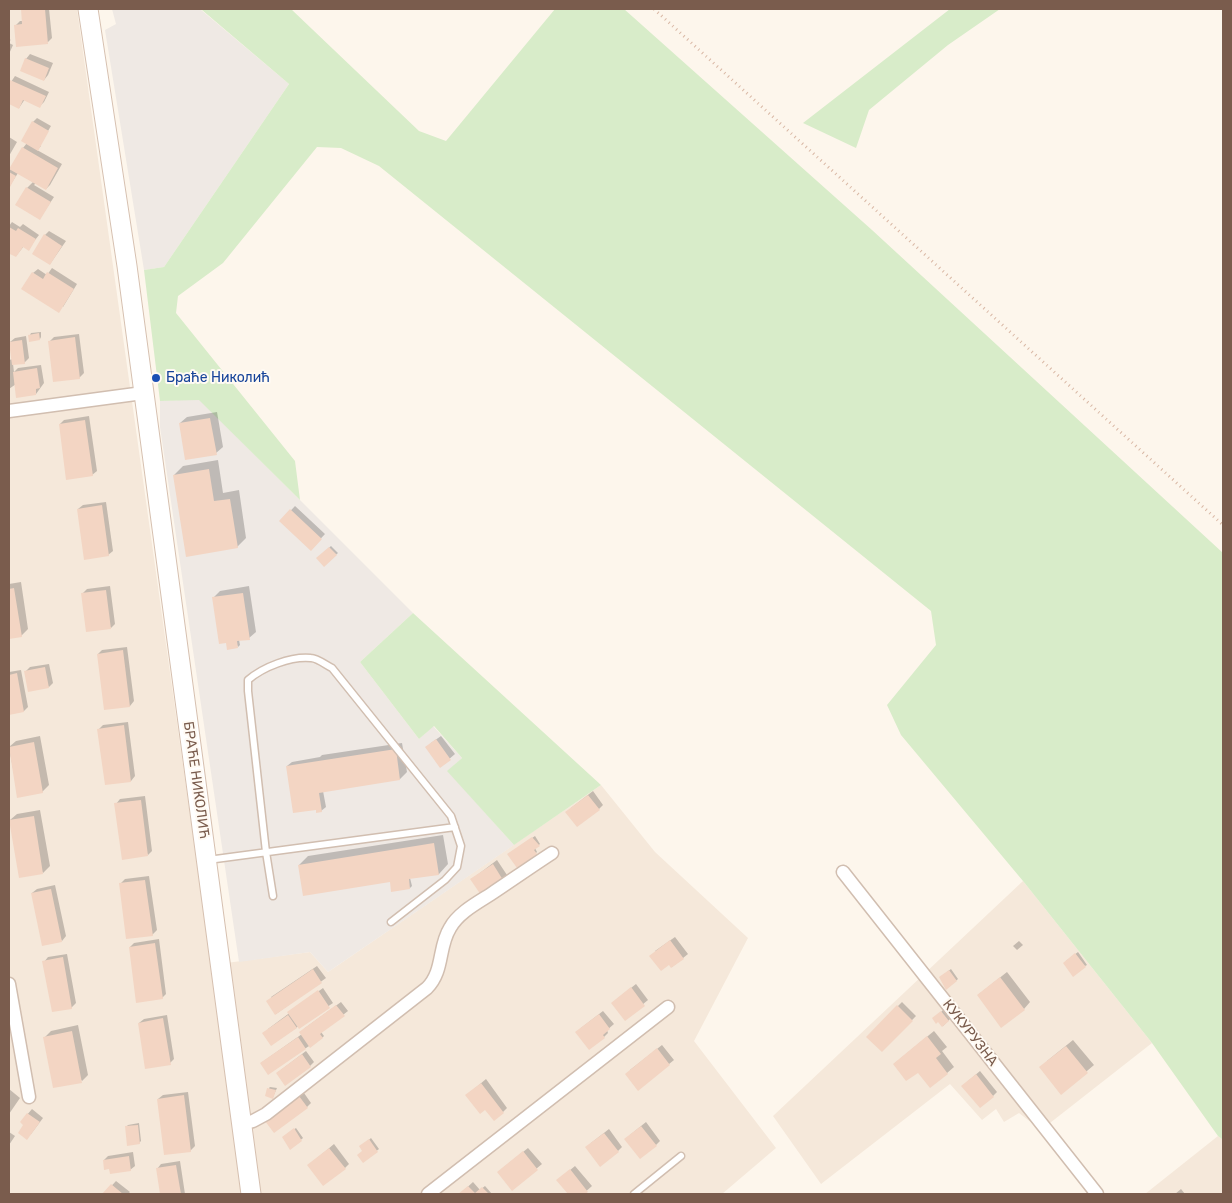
<!DOCTYPE html>
<meta charset="utf-8">
<style>
body{margin:0}
#map{position:relative;width:1232px;height:1203px;overflow:hidden;background:#fdf6ec;font-family:Rubik,sans-serif}
canvas{display:block}
.frame{position:absolute;inset:0;border:10px solid #7a5c4d;pointer-events:none}
</style>
<div id="map">
<canvas width="1232" height="1203"></canvas>
<div class="frame"></div>
</div>
<script>
const c = document.querySelector('canvas').getContext('2d');
c.lineJoin = 'round';
function fill(path, color) { c.fillStyle = color; c.fill(path, 'evenodd'); }
function strokePath(path, color, width, dash) { c.strokeStyle = color; c.lineWidth = width; c.lineCap = dash ? 'butt' : 'round'; c.setLineDash(dash || []); c.stroke(path); }
function label(font, color, halo, rows, align = 'center') {
  c.font = font + ' Rubik,sans-serif'; c.lineWidth = 4; c.setLineDash([]); c.textBaseline = 'middle'; c.strokeStyle = halo; c.fillStyle = color; for (const [text, x, y, turn = 0] of rows) {
    c.save(); c.translate(x, y); c.rotate((+turn || 0) * Math.PI / 180); c.textAlign = isNaN(turn) ? turn : align; if (halo) c.strokeText(text, 0, 0); c.fillText(text, 0, 0); c.restore();
  }
}
const residential = new Path2D(`
 M9,9H77L211,965L310,952L328,972L601,785L655,852L748,938L694,1041L776,1148L722,1194H9Z
 M1023,881L1152,1043L1041,1130L1019,1113L1004,1122L996,1109L982,1120L950,1084L821,1184L773,1116Z
 M1218,1136L1223,1140V1194H1145Z`);
const industrial = new Path2D(`
 M112,9H200L289,84L164,267L144,270L105,30L116,24Z
 M199,399L413,613L360,662L419,739L433,726L462,758L448,771L514,845L328,972L310,952L239,962L160,427V401Z`);
const green = new Path2D(`
 M204,9H291L419,131L446,141L555,9H624L872,230L1223,553V1140L1218,1136L1152,1043L1023,881L901,735L887,705L936,645L931,611L379,166L341,148L317,147L223,263L178,296L176,313L295,461L300,500L199,400L160,401L144,270L164,267L289,84L202,10Z
 M950,9H1000L948,45L869,110L856,148L803,123Z
 M413,613L601,785L514,845L447,771L462,758L434,726L419,739L360,662Z`);
const shadow = new Path2D(`
 M22,9H49L52,38L48,42L17,46L15,26L20,21H23Z
 M11,39L9,43L13,45L9,54V41Z
 M30,54L53,63L48,75L44,80L26,59Z
 M15,76L49,92L44,102L40,106L25,99L19,108L9,103V85Z
 M37,118L51,126L39,146H41L37,150L62,164L50,185L46,189L36,183L34,185L54,197L40,218L17,205L27,188L33,182L18,173L9,187V169L10,170L23,148L27,143L33,122Z
 M9,137L17,142L9,156Z
 M12,222L20,227L23,224L39,235L28,249L24,246L16,256L11,253L9,256V226Z
 M49,231L66,241L50,264L45,235Z
 M52,268L77,284L63,307L33,273L38,269L47,275Z
 M41,332V337L40,339L30,335L31,333Z
 M79,334L84,373L79,378L50,341L54,337Z
 M26,336L29,358L24,363L13,364L14,372L18,368L41,365L44,383L36,394L16,384L9,389V360L13,359L10,342L15,338Z
 M217,412L223,447L216,453L180,423L187,417Z
 M89,416L97,471L92,475L60,424L64,420Z
 M218,460L223,493L239,490L246,538L237,547L174,475L183,466Z
 M106,502L113,551L108,555L78,509L83,505Z
 M295,506L325,534L311,549L281,521Z
 M331,546L338,553L324,565L318,558Z
 M21,582L28,629L21,636L9,637V584Z
 M110,586L115,624L111,628L83,593L87,589Z
 M249,586L256,632L249,638L239,640L240,645L238,647L213,598L220,591Z
 M127,647L134,701L130,706L105,709L98,654L102,650Z
 M49,664L53,683L49,687L26,671L30,667Z
 M21,670L28,707L24,711L9,714V672Z
 M128,722L135,776L131,781L106,784L99,729L103,725Z
 M40,736L49,785L42,792L18,796L9,747L16,741Z
 M441,736L455,754L441,766L431,743Z
 M402,743L407,772L400,779L323,791L326,807L321,811L287,766L292,762L320,757L322,755Z
 M593,791L603,805L599,809L571,808Z
 M145,796L152,851L148,855L116,804L120,799Z
 M40,810L50,866L43,873L10,820L17,814Z
 M443,835L448,864L439,874L410,878L412,886L410,888L391,881L299,865L308,856Z
 M535,836L540,844L535,848L537,852L536,853H510Z
 M497,860L507,875L502,879H472Z
 M149,876L157,930L152,935L120,884L125,879Z
 M55,885L66,936L62,941L32,893L37,889Z
 M675,937L688,954L672,967L655,951Z
 M159,939L166,994L162,998L130,947L134,943Z
 M1019,941L1023,945L1017,950L1013,946Z
 M1078,952L1087,965L1085,966L1066,961Z
 M67,954L76,1003L71,1008L44,962L48,957Z
 M317,966L326,978L276,1014L271,997Z
 M951,969L958,979L947,988L942,976Z
 M1007,972L1030,1002L1024,1009L978,995Z
 M636,984L648,1000L625,1019L617,999Z
 M323,988L333,1003L272,1044L268,1029Z
 M341,1002L348,1011L321,1032L324,1036L323,1037L306,1048L261,1063L302,1034L305,1028Z
 M902,1002L916,1016L882,1051L868,1036Z
 M943,1010L950,1019L943,1026L939,1021L934,1019Z
 M603,1011L614,1024L607,1030L608,1033L604,1037L581,1028Z
 M167,1015L174,1059L170,1063L139,1023L144,1019Z
 M78,1025L88,1075L82,1081L44,1038L51,1031Z
 M934,1031L947,1047L942,1051L954,1067L947,1073L894,1064Z
 M1073,1040L1094,1065L1061,1093L1047,1061Z
 M662,1045L674,1060L638,1089L630,1070Z
 M306,1051L314,1062L310,1066L277,1073Z
 M980,1071L997,1092L993,1096L967,1082Z
 M486,1079L507,1108L503,1112L486,1109L467,1095Z
 M270,1087L277,1088L273,1097L269,1088Z
 M9,1089L20,1098L9,1114Z
 M188,1092L195,1146L190,1151L158,1099L163,1095Z
 M304,1093L311,1103L307,1107L271,1116Z
 M32,1109L43,1118L31,1134L25,1125L21,1122Z
 M646,1122L660,1141L656,1145L630,1135Z
 M139,1123L141,1141L139,1143L126,1127L128,1125Z
 M296,1128L303,1138L291,1148L285,1136Z
 M609,1129L622,1147L618,1151L591,1143Z
 M9,1132L15,1136L9,1145Z
 M371,1138L379,1149L363,1161V1145Z
 M334,1144L349,1164L345,1168L309,1165Z
 M528,1148L542,1164L512,1189L503,1168Z
 M133,1152L135,1166L130,1170L110,1168L104,1160L108,1156Z
 M180,1161L185,1194H161L157,1169L161,1164Z
 M575,1166L592,1186L583,1194H569L558,1180Z
 M116,1181L130,1192L128,1194H104Z
 M473,1182L480,1190L485,1186L492,1194H460Z
 M1181,1189L1185,1194H1175Z`);
const building = new Path2D(`
 M21,9H45L48,44L16,47L14,25L22,24Z
 M25,58L49,68L44,81L20,71Z
 M10,80L46,96L40,108L23,100L19,109L9,104Z
 M32,121L49,131L38,151L21,141Z
 M22,147L58,168L46,190L9,169Z
 M9,172L16,176L9,189Z
 M26,187L51,202L40,220L15,205Z
 M9,227L16,231L18,228L36,239L29,251L23,247L16,257L10,254L9,256Z
 M44,234L62,246L50,265L32,254Z
 M32,272L43,279L47,272L74,289L59,313L21,289Z
 M39,333L40,340L29,342L28,335Z
 M75,337L80,379L53,382L48,341Z
 M22,340L25,364L12,365L9,342Z
 M37,368L40,388L36,389V395L16,398L13,372Z
 M210,418L217,455L185,460L179,423Z
 M85,420L93,476L66,480L59,424Z
 M209,469L214,501L230,499L238,548L186,557L173,475Z
 M102,505L109,556L84,560L77,509Z
 M290,509L322,539L311,551L279,521Z
 M329,547L337,555L324,567L316,558Z
 M14,588L22,637L9,639V589Z
 M106,590L111,629L86,632L81,593Z
 M243,593L250,640L237,641L238,648L227,650L226,643L219,644L212,597Z
 M123,650L130,707L104,710L97,654Z
 M45,667L49,688L28,692L24,671Z
 M17,673L24,712L9,715V675Z
 M124,725L131,782L105,785L97,729Z
 M436,739L451,760L440,768L425,747Z
 M34,742L43,793L17,798L9,747Z
 M396,749L400,780L319,793L322,812L316,813V810L293,813L286,766Z
 M588,795L600,810L577,827L565,812Z
 M141,800L148,856L122,860L114,803Z
 M34,816L43,874L19,878L9,820Z
 M532,837L540,846L534,850L537,854L517,868L507,854Z
 M434,843L439,875L409,879L410,889L391,892L390,882L303,896L298,865Z
 M493,864L503,880L481,895L470,879Z
 M145,880L153,936L126,939L119,883Z
 M51,889L62,942L42,946L31,893Z
 M670,940L684,959L671,968L669,965L661,971L649,956Z
 M155,943L163,999L136,1003L129,947Z
 M1075,953L1086,967L1073,977L1063,963Z
 M63,957L72,1009L52,1012L42,961Z
 M313,969L322,983L275,1015L266,1001Z
 M949,970L957,981L946,990L939,977Z
 M1000,977L1025,1010L1001,1028L977,995Z
 M631,987L645,1006L625,1021L611,1003Z
 M318,990L330,1008L299,1029L287,1012Z
 M336,1005L345,1016L320,1034L323,1038L310,1048L299,1032Z
 M897,1005L913,1021L882,1052L866,1037Z
 M941,1011L949,1021L942,1027L938,1022L936,1024L932,1018Z
 M599,1014L610,1029L603,1035L605,1038L589,1050L575,1032Z
 M288,1015L297,1028L271,1046L262,1033Z
 M163,1018L171,1065L145,1069L138,1023Z
 M72,1031L82,1083L53,1088L43,1037Z
 M927,1036L941,1054L936,1058L948,1074L930,1088L918,1073L906,1081L893,1064Z
 M298,1037L306,1049L268,1075L260,1063Z
 M1066,1046L1088,1073L1061,1095L1039,1067Z
 M657,1048L670,1065L638,1091L625,1074Z
 M302,1054L311,1067L285,1086L276,1073Z
 M976,1074L994,1097L980,1108L961,1086Z
 M481,1083L504,1113L494,1121L485,1110L480,1114L465,1095Z
 M267,1088L276,1090L273,1099L265,1096Z
 M184,1095L191,1152L164,1155L157,1099Z
 M299,1096L308,1108L274,1133L265,1121Z
 M27,1113L40,1122L27,1140L18,1133L23,1125L20,1122Z
 M138,1125L140,1144L127,1146L125,1126Z
 M641,1126L657,1146L640,1159L624,1139Z
 M294,1128L302,1141L290,1150L282,1137Z
 M604,1133L619,1152L600,1167L585,1147Z
 M369,1139L378,1152L363,1163L357,1155L362,1151L359,1146Z
 M329,1148L346,1169L323,1186L307,1165Z
 M523,1151L538,1170L512,1191L497,1172Z
 M129,1156L131,1171L110,1174L109,1169L104,1170L103,1160Z
 M176,1165L181,1194H160L156,1168Z
 M570,1169L588,1192L585,1194H568L556,1180Z
 M111,1184L123,1194H102Z
 M468,1186L475,1193L482,1187L489,1194H458Z`);
const path = new Path2D(`
 M654,9L1223,525`);
const service = new Path2D(`
 M208,860L455,827
 M273,896L266,852L248,691V680C263,667 291,656 311,658C317,658 326,665 332,668L451,816L461,846L457,867L445,880L391,922
 M634,1194L681,1156`);
const minor = new Path2D(`
 M9,411L143,393
 M843,872L1097,1194
 M9,984L29,1097
 M242,1124L253,1121L266,1114L427,988C444,971 438,947 450,928C458,913 477,903 491,894C512,880 532,866 552,853
 M428,1194L668,1007`);
const secondary = new Path2D(`
 M88,9L127,266L251,1194`);
const markers = [
 [156,378,5,"#1a4fb4"]
];
const transitNames = [
 ["Браће Николић",166,378]
];
const streetNames = [
 ["БРАЋЕ НИКОЛИЋ",196,780,82],
 ["КУКУРУЗНА",970,1033,52]
];
fill(residential, '#f5e8da');
fill(industrial, '#efe9e4');
fill(green, '#d8ecc9');
fill(shadow, '#0003');
fill(building, '#f3d5c3');
strokePath(service, '#d1beb0', 9);
strokePath(minor, '#d1beb0', 15);
strokePath(secondary, '#d6c0b0', 21);
strokePath(path, '#d9b8a5', 3, [1, 4]);
strokePath(service, '#fff', 6);
strokePath(minor, '#fff', 12);
strokePath(secondary, '#fff', 19);
for (const [x, y, r, color] of markers) { const dot = new Path2D(); dot.arc(x, y, r, 0, 2 * Math.PI); c.fillStyle = color; c.fill(dot); strokePath(dot, '#fffaf3', 2); }
label('14px', '#164399', '#fffaf3', transitNames, 'left');
label('14px', '#7a5c4d', '#fffaf3', streetNames);
</script>
